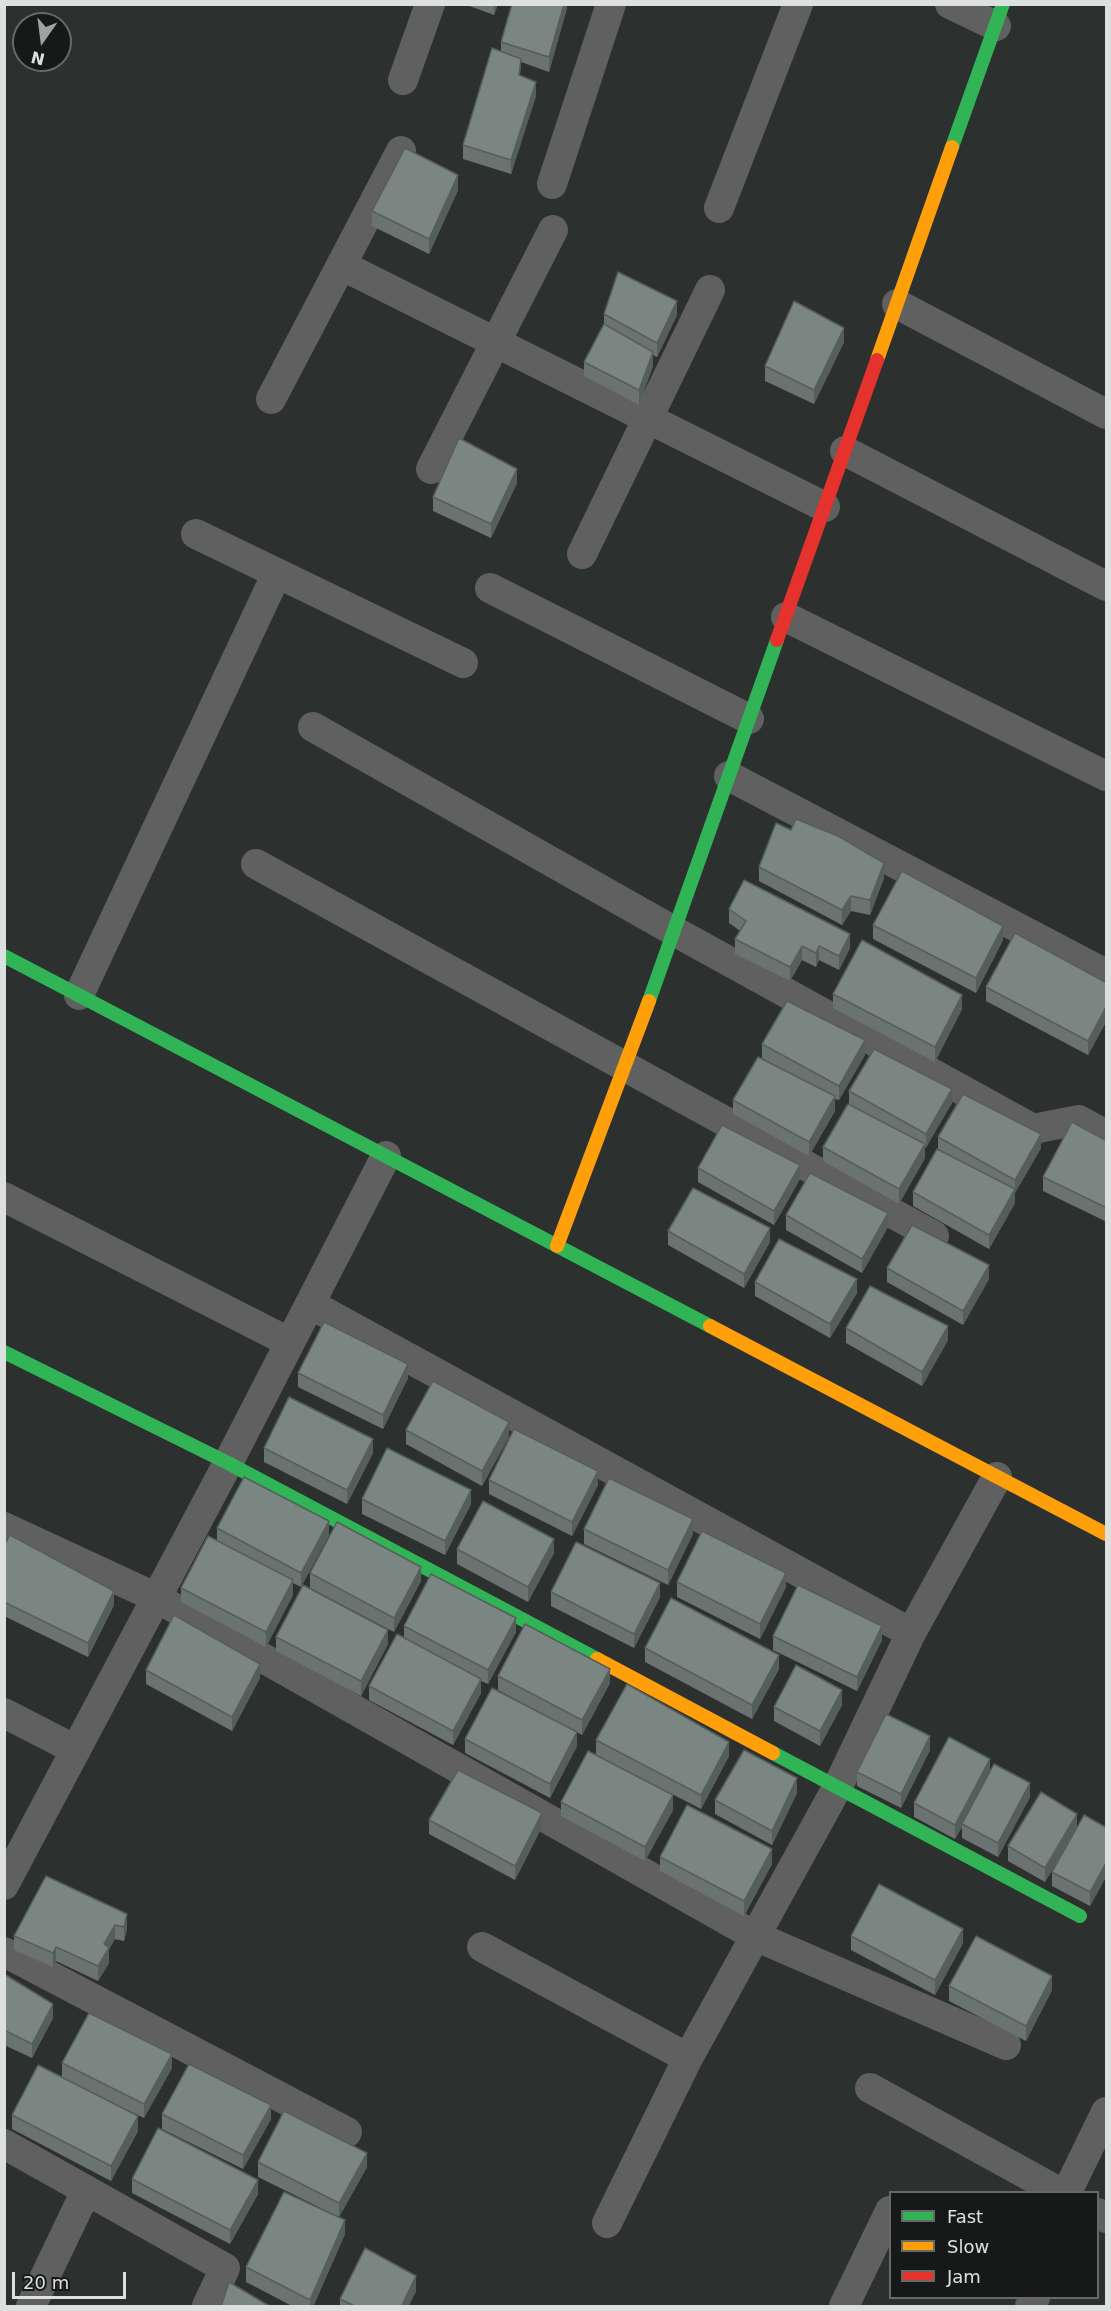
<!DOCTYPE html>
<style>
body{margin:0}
#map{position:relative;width:1111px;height:2311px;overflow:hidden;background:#2c312f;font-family:"DejaVu Sans",sans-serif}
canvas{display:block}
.frame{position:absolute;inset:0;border:6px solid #dce0df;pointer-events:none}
.legend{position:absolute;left:889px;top:2191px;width:210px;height:108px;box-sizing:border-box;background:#161918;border:2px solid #656968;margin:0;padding:8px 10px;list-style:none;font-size:18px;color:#dce0df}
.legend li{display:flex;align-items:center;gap:12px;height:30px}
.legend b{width:30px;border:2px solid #656968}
.north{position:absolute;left:12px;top:12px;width:60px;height:60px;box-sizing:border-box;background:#161918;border:2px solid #656968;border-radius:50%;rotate:194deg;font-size:16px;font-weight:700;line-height:24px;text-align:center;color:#dce0df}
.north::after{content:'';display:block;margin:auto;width:21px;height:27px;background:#9ea3a1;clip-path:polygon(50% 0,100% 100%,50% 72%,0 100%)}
.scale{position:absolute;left:12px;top:2272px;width:114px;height:27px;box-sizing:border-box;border:3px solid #dce0df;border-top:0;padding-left:8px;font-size:18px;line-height:21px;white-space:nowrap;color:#dce0df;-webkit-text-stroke:4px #161918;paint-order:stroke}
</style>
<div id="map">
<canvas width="1111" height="2311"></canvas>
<div class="frame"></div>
<ul class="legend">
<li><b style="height:8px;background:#30b455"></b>Fast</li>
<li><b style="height:8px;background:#ff9f0a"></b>Slow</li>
<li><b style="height:8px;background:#e5322d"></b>Jam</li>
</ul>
<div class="north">N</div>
<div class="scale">20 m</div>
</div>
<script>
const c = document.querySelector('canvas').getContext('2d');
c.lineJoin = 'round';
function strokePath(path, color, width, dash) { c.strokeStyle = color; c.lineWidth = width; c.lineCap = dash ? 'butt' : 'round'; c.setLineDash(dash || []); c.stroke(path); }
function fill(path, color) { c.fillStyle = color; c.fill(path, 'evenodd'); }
const street = new Path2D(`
 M950,4L996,26
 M403,80L430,4
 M552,184L611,4
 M719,208L798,4
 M341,265L825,507
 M897,304L1106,414
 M271,399L401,151
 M845,451L1106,586
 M431,469L553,230
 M196,534L463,663
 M582,554L710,290
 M490,588L749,719
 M786,617L1106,776
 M313,727L674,931L1033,1129L1079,1120L1106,1135
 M729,776L1106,974
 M256,864L934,1236
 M79,995L277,573
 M4,1197L289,1342
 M310,1304L911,1633
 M4,1527L155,1597L755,1936L1006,2045
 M4,1713L76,1750
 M4,1885L228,1463L386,1156
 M482,1947L688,2058
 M4,1952L347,2132
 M870,2088L1059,2192
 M4,2144L225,2268L207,2306
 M1067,2192L1106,2112
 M1098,2213L1106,2218
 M607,2223L688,2058L838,1786L911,1633L997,1477
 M31,2306L86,2191
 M844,2306L890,2211
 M1030,2306L1035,2298`);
const fast = new Path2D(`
 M952,147L1003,4
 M4,956L710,1326
 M649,1001L777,640
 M4,1352L228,1463L597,1659
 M773,1753L1080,1916`);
const slow = new Path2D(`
 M877,360L952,147
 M557,1246L649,1001
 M710,1326L1106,1534
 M597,1659L773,1753`);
const jam = new Path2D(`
 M777,640L877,360`);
const wall = new Path2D(`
 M464,4H498L494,15Z
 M567,4V8L549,72L521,62L520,75L536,96L511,174L463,159V145L501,52V42Z
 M458,190L429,254L372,226V211Z
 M604,314L677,315L657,357L653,355V366L639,405L584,376V362L604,324Z
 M844,342L814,404L765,381V366Z
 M517,483L491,538L433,511V497Z
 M759,867L884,878L870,915L851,911L842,925L759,881Z
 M729,909L850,948L839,970L819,960L816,967L802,960L790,981L735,954V939L740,931L729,923Z
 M873,925L1003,940L976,993L873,939Z
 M1107,983V1020L1088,1055L986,1001V987Z
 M833,994L962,1009L935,1062L833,1008Z
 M762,1044L865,1055L839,1100L835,1099V1111L809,1156L733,1114V1100L789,1073L762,1058Z
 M849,1091L952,1103L925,1148V1158L899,1204L823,1161V1147L849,1105Z
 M938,1137L1041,1148L1015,1193V1203L989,1249L913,1206V1192L938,1150Z
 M1107,1141V1222L1043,1191V1177Z
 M698,1168L800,1179L774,1225L698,1182Z
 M786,1215L888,1227L862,1273L786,1230Z
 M668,1231L770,1242L744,1288L668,1245Z
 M887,1268L989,1279L963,1325L887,1282Z
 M755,1282L857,1293L830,1338L755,1296Z
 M846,1328L948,1340L922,1386L846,1343Z
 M298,1373L408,1378L383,1429L298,1387Z
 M406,1430L509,1437L482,1486L406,1444Z
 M264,1448L373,1453L347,1504L264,1462Z
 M489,1480L598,1485L572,1536L489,1494Z
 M362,1499L471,1504L445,1555L362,1514Z
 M217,1528L329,1535L301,1587L293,1583V1595L266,1647L181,1602V1588L217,1540Z
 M584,1529L693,1534L668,1585L584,1544Z
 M4,1545L114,1605L88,1657L4,1616Z
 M457,1549L554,1553L528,1602L457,1564Z
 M310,1573L421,1581L394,1632L310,1588Z
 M677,1582L786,1587L760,1639L677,1597Z
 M551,1592L660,1597L634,1648L551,1606Z
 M404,1626L516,1632L488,1684L481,1681V1693L453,1745L369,1700V1686L404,1638Z
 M773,1636L882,1640L857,1691L773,1650Z
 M276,1637L388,1644L361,1696L276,1651Z
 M645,1648L779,1669L752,1719L645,1662Z
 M146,1670L260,1678L232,1731L146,1684Z
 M498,1676L610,1683L582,1735L498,1690Z
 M842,1705L820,1746L774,1721V1707Z
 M465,1739L577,1746L550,1798L465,1753Z
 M596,1740L729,1756L701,1809L596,1755Z
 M930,1750L901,1808L857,1786V1772Z
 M990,1771L1030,1797L998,1857L962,1838V1827L955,1839L914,1817V1803Z
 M797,1793L772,1845L715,1814V1800Z
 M561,1802L673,1810L645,1861L561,1816Z
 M429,1820L542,1827L515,1880L429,1834Z
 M1077,1828H1107V1875L1090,1906L1052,1886V1872L1072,1837L1045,1882L1008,1861V1846Z
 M660,1857L772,1864L744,1916L660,1871Z
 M46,1876L127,1929L124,1941L115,1939L109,1949V1963L98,1981L56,1961L53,1967L14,1950V1936Z
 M851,1936L963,1943L935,1995L851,1950Z
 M4,1974L53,2018L32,2058L4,2045Z
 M949,1986L1052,1990L1026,2041L949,2001Z
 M62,2063L172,2068L144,2118L95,2094L138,2131L111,2181L12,2129V2115L62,2077Z
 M162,2114L271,2119L243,2169L162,2129Z
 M258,2162L367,2167L339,2217L258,2177Z
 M132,2179L258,2194L230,2244L132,2193Z
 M345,2234L313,2307H294L246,2282V2267Z
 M416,2291L408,2307H340V2299Z`);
const shadedWall = new Path2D(`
 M494,4H498L494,15Z
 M564,4H567V8L549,72V57Z
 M536,82V96L511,174V160Z
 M458,175V190L429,254V239Z
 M677,301V315L657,357V343Z
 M844,328V342L814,404V390Z
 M653,352V366L639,405V390Z
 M517,469V483L491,538V524Z
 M884,863V878L870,915V900Z
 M851,896V911L842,925V910Z
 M1003,926V940L976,993V978Z
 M850,934V948L839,970V956Z
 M802,946V960L790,981V967Z
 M819,946V960L816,967V953Z
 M962,995V1009L935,1062V1047Z
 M1107,1005V1020L1088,1055V1041Z
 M865,1040V1055L839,1100V1086Z
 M952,1089V1103L926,1148V1134Z
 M835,1096V1111L809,1156V1142Z
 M1041,1134V1148L1015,1193V1203L989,1249V1235L1015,1190V1180Z
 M925,1144V1158L899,1204V1189Z
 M800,1165V1179L774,1225V1211Z
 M888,1213V1227L862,1273V1259Z
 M770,1228V1242L744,1288V1274Z
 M989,1265V1279L963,1325V1311Z
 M857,1279V1293L830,1338V1324Z
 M948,1326V1340L922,1386V1372Z
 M408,1364V1378L383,1429V1415Z
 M509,1422V1437L482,1486V1471Z
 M373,1439V1453L347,1504V1490Z
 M598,1471V1485L572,1536V1522Z
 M471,1490V1504L445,1555V1541Z
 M693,1519V1534L668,1585V1570Z
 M329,1521V1535L301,1587V1573Z
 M554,1539V1553L528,1602V1587Z
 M421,1567V1581L394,1632V1618Z
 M786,1573V1587L760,1639V1624Z
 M293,1580V1595L266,1647V1632Z
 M660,1583V1597L634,1648V1634Z
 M114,1591V1605L88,1657V1643Z
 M516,1618V1632L488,1684V1670Z
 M882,1626V1640L857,1691V1677Z
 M388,1630V1644L361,1696V1681Z
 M779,1655V1669L752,1719V1705Z
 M260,1664V1678L232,1731V1717Z
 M610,1669V1683L582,1735V1720Z
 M481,1679V1693L453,1745V1731Z
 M842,1690V1705L820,1746V1731Z
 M577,1732V1746L550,1798V1784Z
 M930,1736V1750L901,1808V1794Z
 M729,1742V1756L701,1809V1795Z
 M990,1759V1774L962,1824V1827L955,1839V1825Z
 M797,1778V1793L772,1845V1831Z
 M1030,1783V1797L998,1857V1843Z
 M673,1795V1810L645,1861V1847Z
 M542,1813V1827L515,1880V1866Z
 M1077,1814V1828L1045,1882V1868Z
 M772,1849V1864L744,1916V1901Z
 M1107,1861V1875L1090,1906V1892Z
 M127,1914V1929L124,1941V1927Z
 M115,1925V1939L109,1949V1963L98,1981V1966L104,1944Z
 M963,1929V1943L935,1995V1980Z
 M56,1947V1961L53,1967V1953Z
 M1052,1976V1990L1026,2041V2026Z
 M53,2004V2018L32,2058V2044Z
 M172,2054V2068L144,2118V2104Z
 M271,2105V2119L243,2169V2155Z
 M138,2116V2131L111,2181V2166Z
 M367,2153V2167L339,2217V2203Z
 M258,2180V2194L230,2244V2230Z
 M345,2220V2234L313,2307H310V2300Z
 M416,2276V2291L408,2307H401Z`);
const building = new Path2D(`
 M512,4H564L549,57L501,42Z
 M492,48L521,59L519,75L536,82L511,160L463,145Z
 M405,148L458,175L429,239L372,211Z
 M618,272L677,301L657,343L604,314Z
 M794,301L844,328L814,390L765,366Z
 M604,324L653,352L639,390L584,362Z
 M459,438L517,469L491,524L433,497Z
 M796,819L838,836L884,863L870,900L851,896L842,910L759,867L776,823L791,830Z
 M902,871L1003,926L976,978L873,925Z
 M744,880L850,934L839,956L819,946L816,953L802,946L790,967L735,939L746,921L729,909Z
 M1015,933L1107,983V1005L1088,1041L986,987Z
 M862,940L962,995L935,1047L833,994Z
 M787,1001L865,1040L839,1086L762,1044Z
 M874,1049L952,1089L926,1134L849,1091Z
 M758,1057L835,1096L809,1142L733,1100Z
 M963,1094L1041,1134L1015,1180L938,1137Z
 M848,1104L925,1144L899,1189L823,1147Z
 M1072,1122L1107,1141V1208L1043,1177Z
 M722,1125L800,1165L774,1211L698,1168Z
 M937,1149L1015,1189L989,1235L913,1192Z
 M810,1173L888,1213L862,1259L786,1215Z
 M693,1188L770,1228L744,1274L668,1231Z
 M912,1225L989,1265L963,1311L887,1268Z
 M779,1239L857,1279L830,1324L755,1282Z
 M870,1286L948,1326L922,1372L846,1328Z
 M324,1322L408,1364L383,1415L298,1373Z
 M433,1381L509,1422L482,1471L406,1430Z
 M289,1397L373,1439L347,1490L264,1448Z
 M514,1429L598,1471L572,1522L489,1480Z
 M387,1448L471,1490L445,1541L362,1499Z
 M244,1477L329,1521L301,1573L217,1528Z
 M609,1478L693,1519L668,1570L584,1529Z
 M483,1501L554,1539L528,1587L457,1549Z
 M337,1522L421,1567L394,1618L310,1573Z
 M702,1531L786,1573L760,1624L677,1582Z
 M10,1535L114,1591L88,1643L4,1602V1545Z
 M208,1536L293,1580L266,1632L181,1588Z
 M576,1542L660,1583L634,1634L551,1592Z
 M431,1574L516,1618L488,1670L404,1626Z
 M303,1585L388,1630L361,1681L276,1637Z
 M798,1585L882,1626L857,1677L773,1636Z
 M671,1598L779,1655L752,1705L645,1648Z
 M174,1615L260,1664L232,1717L146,1670Z
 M525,1624L610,1669L582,1720L498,1676Z
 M397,1634L481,1679L453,1731L369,1686Z
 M796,1665L842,1690L820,1731L774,1707Z
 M627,1684L729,1742L701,1795L596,1740Z
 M492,1688L577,1732L550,1784L465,1739Z
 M886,1714L930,1736L901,1794L857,1772Z
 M949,1737L990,1759L955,1825L914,1803Z
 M744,1750L797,1778L772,1831L715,1800Z
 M588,1751L673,1795L645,1847L561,1802Z
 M994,1764L1030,1783L998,1843L962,1824Z
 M458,1770L542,1813L515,1866L429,1820Z
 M1041,1792L1077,1814L1045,1868L1008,1846Z
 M687,1805L772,1849L744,1901L660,1857Z
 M1084,1815L1107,1828V1861L1090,1892L1052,1872Z
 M46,1876L127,1914L124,1927L115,1925L104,1944L109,1948L98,1966L56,1947L53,1953L14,1936Z
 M879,1884L963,1929L935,1980L851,1936Z
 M976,1936L1052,1976L1026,2026L949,1986Z
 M4,1974L53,2004L32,2044L4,2030Z
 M89,2013L172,2054L144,2104L62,2063Z
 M189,2064L271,2105L243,2155L162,2114Z
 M38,2065L138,2116L111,2166L12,2115Z
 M284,2111L367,2153L339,2203L258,2162Z
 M158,2128L258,2180L230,2230L132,2179Z
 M284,2192L345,2220L310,2300L246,2267Z
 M365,2248L416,2276L401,2307H357L340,2299Z
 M229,2282L271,2307H221Z`);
strokePath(street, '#606060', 30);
strokePath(fast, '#30b455', 14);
strokePath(slow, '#ff9f0a', 14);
strokePath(jam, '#e5322d', 14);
fill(wall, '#6a7371');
fill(shadedWall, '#565e5c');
fill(building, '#7b8683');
strokePath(building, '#565e5c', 1.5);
</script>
